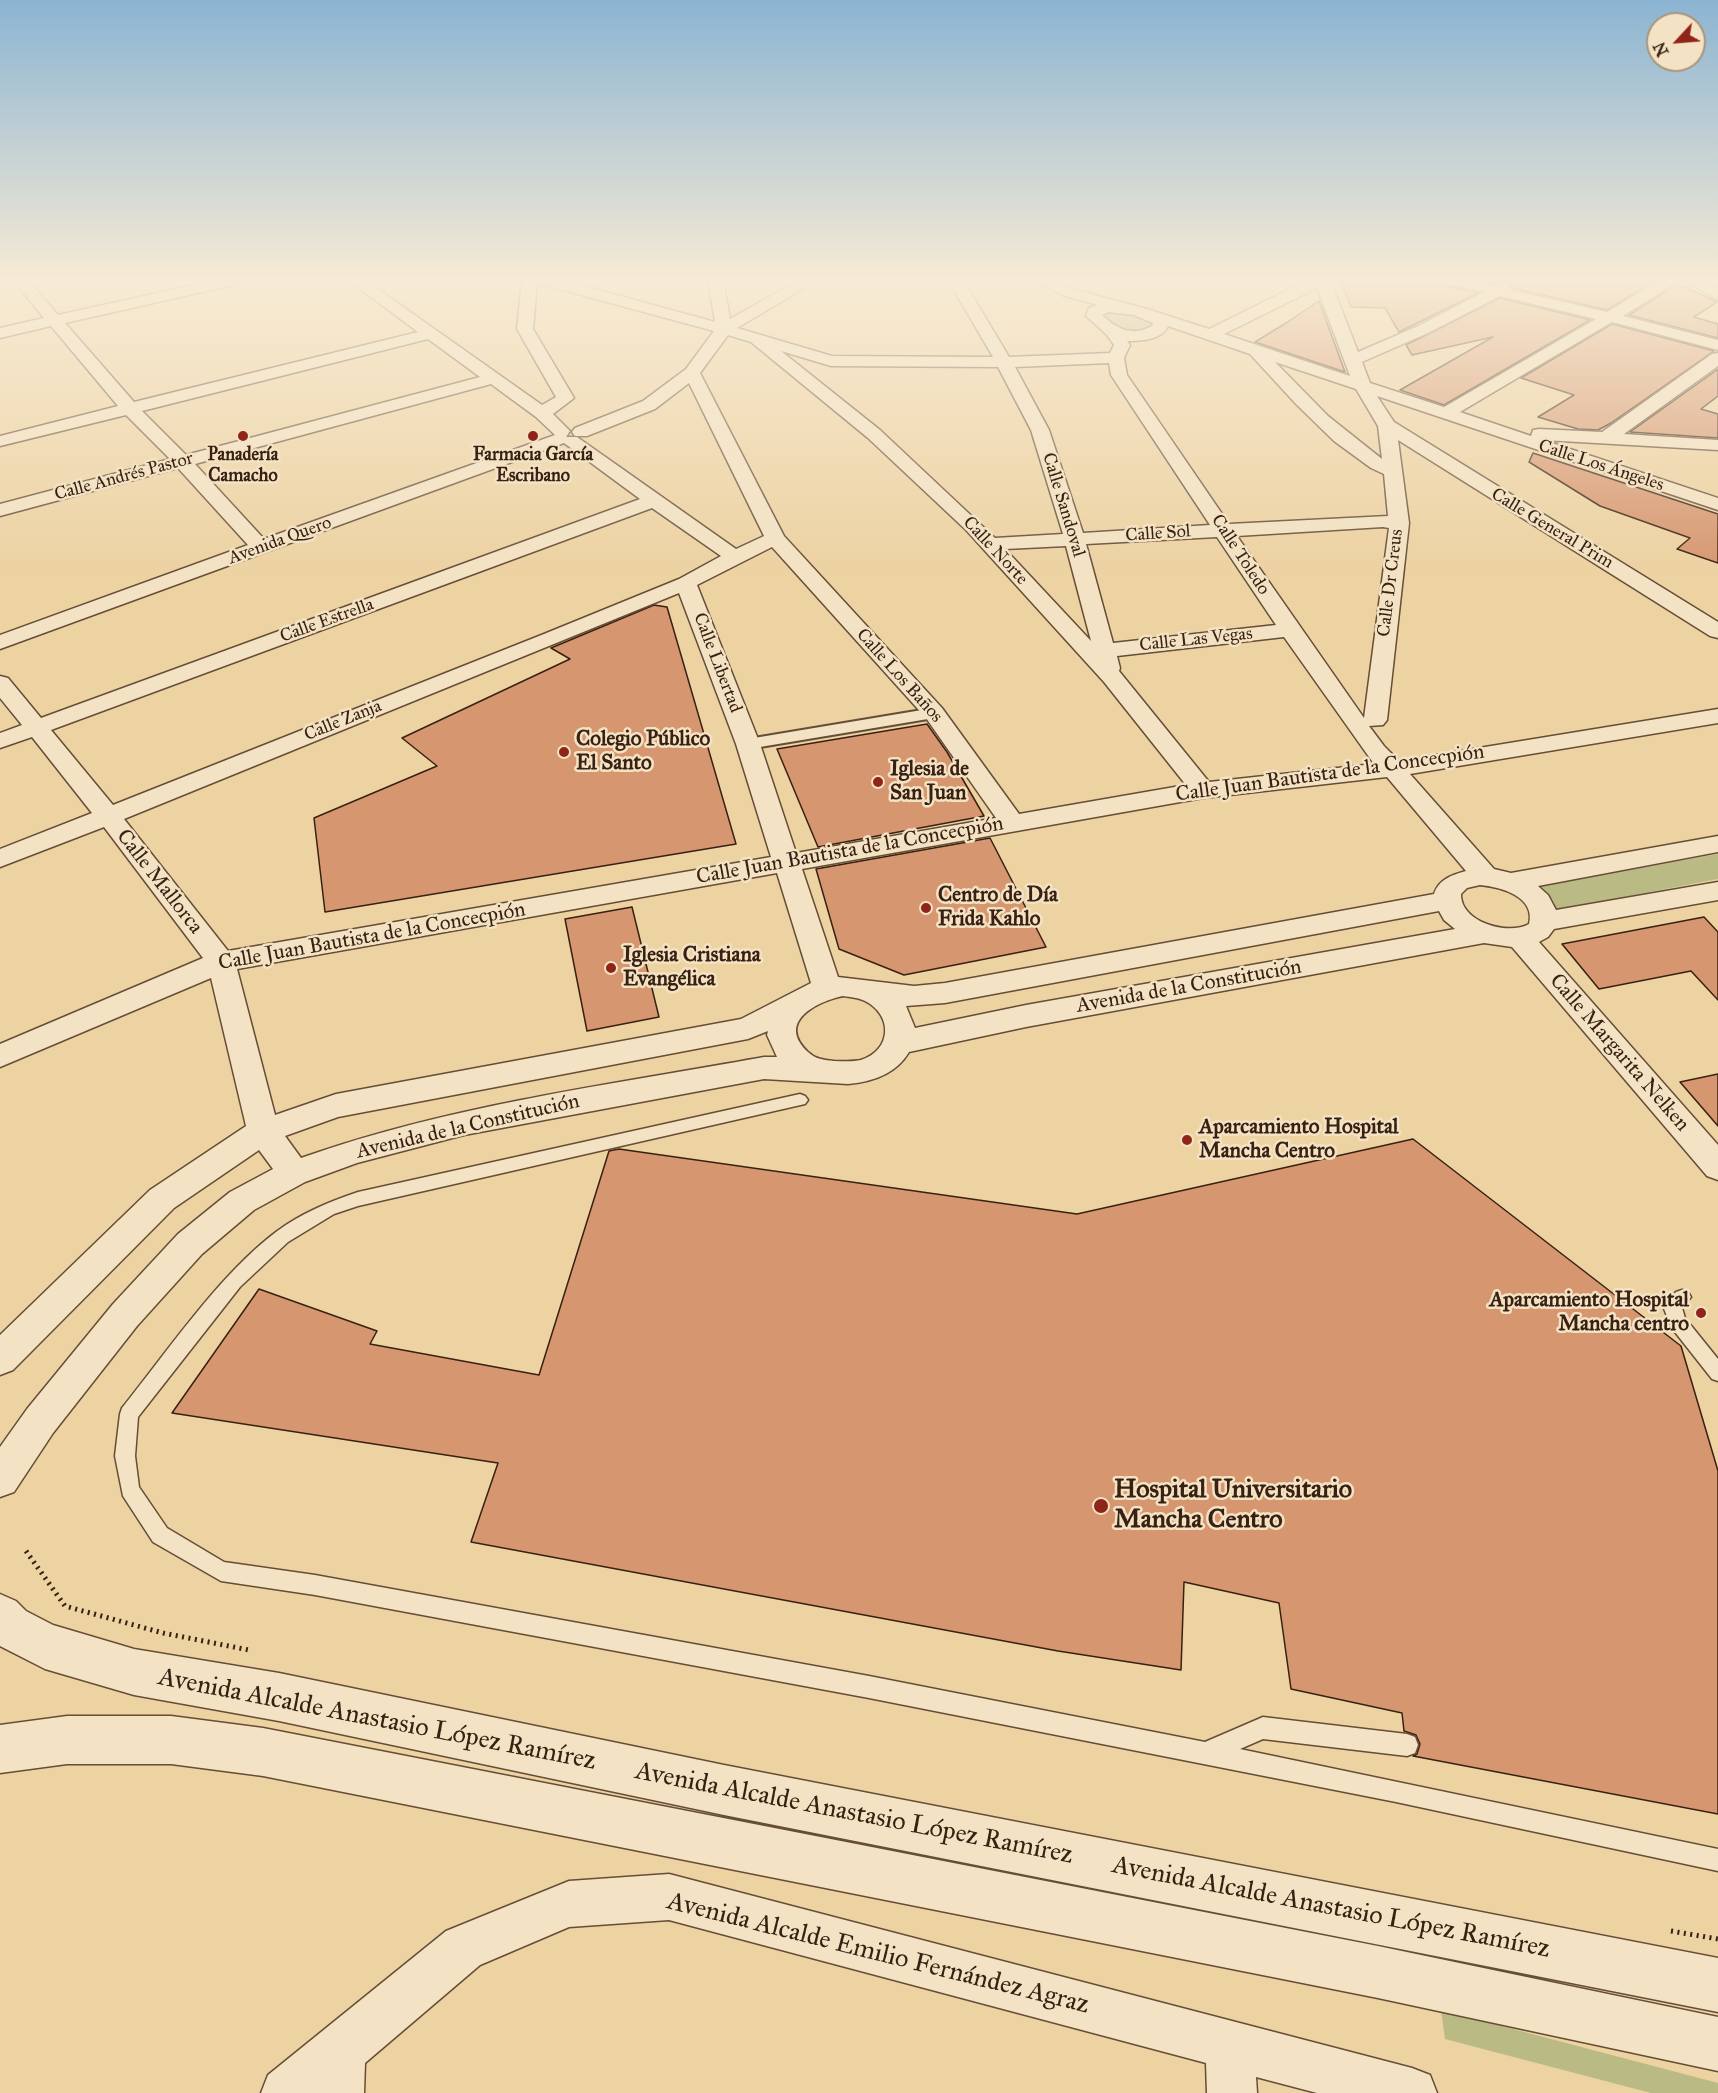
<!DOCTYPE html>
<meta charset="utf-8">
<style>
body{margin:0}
#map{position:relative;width:1718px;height:2093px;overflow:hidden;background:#edd2a2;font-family:"IM FELL Great Primer",serif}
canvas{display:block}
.north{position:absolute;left:1646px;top:12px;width:60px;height:60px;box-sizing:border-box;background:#f3e2c3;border:2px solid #a8957d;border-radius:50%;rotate:244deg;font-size:16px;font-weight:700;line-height:24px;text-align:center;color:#382113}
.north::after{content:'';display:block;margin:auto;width:21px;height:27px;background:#8f2418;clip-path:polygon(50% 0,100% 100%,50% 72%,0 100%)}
</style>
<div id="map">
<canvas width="1718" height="2093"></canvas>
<div class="north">N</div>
</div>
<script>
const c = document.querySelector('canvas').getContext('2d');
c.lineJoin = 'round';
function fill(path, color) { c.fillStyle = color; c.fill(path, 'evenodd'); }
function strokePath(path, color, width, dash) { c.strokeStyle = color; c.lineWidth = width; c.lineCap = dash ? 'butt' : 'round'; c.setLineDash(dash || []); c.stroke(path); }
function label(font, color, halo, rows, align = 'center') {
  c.font = font + ' "IM FELL Great Primer",serif'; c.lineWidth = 5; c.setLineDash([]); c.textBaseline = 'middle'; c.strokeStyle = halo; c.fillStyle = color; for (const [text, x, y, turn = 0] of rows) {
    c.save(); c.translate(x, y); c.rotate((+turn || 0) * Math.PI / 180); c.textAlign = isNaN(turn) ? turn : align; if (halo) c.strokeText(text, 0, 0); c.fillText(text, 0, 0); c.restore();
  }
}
const green = new Path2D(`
 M1109,310L1142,315L1155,322V327C1141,335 1125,331 1111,326L1103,312Z
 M1718,854V879L1557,910L1553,901L1534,887Z
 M1441,2010L1718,2083V2093H1651L1445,2039Z`);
const building = new Path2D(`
 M1340,280H1441L1444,285L1478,293L1399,332L1385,308L1351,307Z
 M1483,280H1656L1607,310L1513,288L1510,283L1505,281L1496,284Z
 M1678,284L1717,302L1694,317L1718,324V338L1629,315Z
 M1500,298L1590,320L1444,405L1400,390L1493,337L1412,355L1406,345Z
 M1319,301L1345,372L1255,342L1286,323Z
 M1612,324L1714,351L1611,423L1598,430L1578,429L1538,417L1574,395L1521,378Z
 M1718,369V396L1701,409L1718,414V438L1630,432Z
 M1533,453L1718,514V563L1677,549L1690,538L1600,506L1529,462Z
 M654,605L667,607L736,844L325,912L314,818L437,766L402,738L570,659L551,648Z
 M927,724L947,752L984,816L818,847L777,749Z
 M990,838L1046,947L904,975L839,949L816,869Z
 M632,907L659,1017L587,1031L565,919Z
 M1704,917L1718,932V1000L1691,971L1599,989L1562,944Z
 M1718,1074V1126L1680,1082Z
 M1413,1139L1681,1346L1718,1471V1814L1413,1756L1417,1754L1420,1744L1416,1735L1404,1731L1402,1713L1291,1689L1279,1603L1184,1582L1181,1670L1058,1651L471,1542L498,1463L172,1413L259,1289L377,1331L370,1344L539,1375L609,1151L619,1149L1077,1214Z`);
const path = new Path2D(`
 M26,1551L65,1606L163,1633L249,1650
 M1671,1931L1718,1939`);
const service = new Path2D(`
 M800,1094L805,1096L808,1100L805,1104L358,1206L334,1214L288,1242L240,1287L138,1417L135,1456L139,1487L167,1528L224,1562L315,1575L869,1676L1205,1742L1263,1717L1407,1734L1415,1737L1418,1745L1415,1753L1407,1756L1263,1739L1240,1749L1718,1849V1871L1396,1802L869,1698L315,1595L221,1581L153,1542L123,1496L115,1456L120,1414L122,1408C167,1352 219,1275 276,1232C301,1213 329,1202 358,1192Z
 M1682,1290L1688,1292L1691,1297L1682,1308L1685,1318L1718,1359V1381L1712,1379L1671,1327L1663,1306L1676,1292Z`);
const pedestrian = new Path2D(`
 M934,708L940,709L943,713L940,717L748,749L742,748L739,744L742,740Z`);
const minor = new Path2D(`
 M13,280H28L58,315L216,280H245L238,284L65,323L134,402L418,332L348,280H365L542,405L556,397L517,329L522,280H562L715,322L708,280H723L730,319L799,280H818L737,328L832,356L993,357L948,280H963L1009,357L1110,353L1114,345L1107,335L1086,316L1089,308L1098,305L1062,295L1036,280H1056L1072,289L1147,309L1209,329L1308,280H1330L1358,352L1416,327L1484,292L1445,283L1443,280H1471L1496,286L1504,283L1509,285L1511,290L1607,312L1661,280H1680L1623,316L1718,340V350L1612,322L1460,412L1531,436L1533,430L1539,429L1602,432L1712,354L1718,353V366L1624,434L1718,440V450L1543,440L1718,498V510L1377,396L1394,422L1718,622V638L1710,636L1398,440L1409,523L1387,720L1383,725L1369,726L1384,746L1399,761L1718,709V723L1410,774L1494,869L1511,873L1718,836V852L1538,886L1548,895L1556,910L1718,882V900L1554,929L1548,937L1539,942L1718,1145V1180L1707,1176L1512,947L1484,943L1026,1027L909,1052C896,1074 872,1082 848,1084L764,1079L464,1135L357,1163L305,1182L254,1210L202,1254L137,1326L53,1433L14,1492L0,1497V1447L27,1409L113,1304L178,1234L230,1192L273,1169L259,1150L174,1208L13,1370L0,1375V1335L150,1190L246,1126L211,978L0,1067V1044L203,958L104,827L0,867V849L92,813L32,737L0,748V733L22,725L0,698V676L8,678L41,718L640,499L564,443L0,649V635L248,545L178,468L0,516V504L170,459L126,415L0,446V436L118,406L51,326L0,338V328L44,318ZM537,283L714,331L686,369L643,401L575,428L572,432L575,436H587L655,409L689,383L764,536L736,549L577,437H566L570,431L553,414L574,398L533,329ZM1317,288L1350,376L1224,334ZM1500,296L1596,319L1444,407L1370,383L1362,362L1428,333ZM1108,312L1134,315L1153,323L1152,326C1132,337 1117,329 1102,315ZM1168,326L1250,354L1296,404L1334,441L1371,468L1384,474L1388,516L1229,524L1127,375L1124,358L1130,345L1127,341C1141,341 1162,340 1168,326ZM728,335L751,342L868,438L966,530L1104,682L1186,785L1019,814L942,708L784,536L700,373ZM428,339L480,377L186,455L142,411ZM781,351L831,366L998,367L1031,430L1063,534L995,538L880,430ZM1275,362L1356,389L1378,426L1382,459L1328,416ZM1109,363L1111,375L1210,525L1083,533L1049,430L1015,367ZM491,384L536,417L555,435L264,539L195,464ZM652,508L721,556L679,579L544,634L113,805L51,730ZM1383,527L1389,528L1364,718L1237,536ZM1217,537L1276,625L1113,643L1086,544ZM1066,546L1091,641L1005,549ZM772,547L926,718L996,818L796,853L760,744L697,585ZM679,593L736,744L771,857L228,951L124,819ZM1284,637L1374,764L1209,782L1119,671L1120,668L1117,656ZM1387,777L1466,871C1452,875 1439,879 1434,894L945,983L914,986L838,977L802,869L1203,798ZM777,873L811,983L741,1019L336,1094L275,1115L237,969ZM1480,885C1500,887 1536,896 1529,924C1508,936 1460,922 1461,894L1467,888ZM1439,911L1444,920L1455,929L1026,1005L915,1028L906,1006L945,1003ZM843,996C850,997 859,998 865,1001C893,1015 892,1050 861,1060C852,1062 843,1061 834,1061C824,1060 815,1059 808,1052C776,1022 816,1002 843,996ZM768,1031L767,1035L777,1057H764C609,1085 450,1105 301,1158L285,1136L338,1117L748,1039Z
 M1684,280H1703L1718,289V300Z
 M669,1874L1412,2068L1430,2075L1437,2093H1317L1256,2077L1257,2093H1207L1206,2063L669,1920L569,1927L480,1965L365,2063L364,2093H261L268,2075L446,1931L569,1881Z`);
const tertiary = new Path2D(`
 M0,1594L16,1601L26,1611L53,1625L134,1649L279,1673L724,1765L1718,1958V2012L724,1815L279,1721L134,1695L45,1669L0,1646Z
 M67,1716H171L263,1728L1378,1946L1718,2017V2071L1378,1998L263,1776L171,1764H67L0,1773V1725Z`);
const markers = [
 [243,436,6,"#8f2418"],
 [533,436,6,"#8f2418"],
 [564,752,6,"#8f2418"],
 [878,782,6,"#8f2418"],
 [926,908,6,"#8f2418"],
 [611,968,6,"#8f2418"],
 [1187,1140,6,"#8f2418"],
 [1701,1313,6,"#8f2418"],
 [1101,1506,8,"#8f2418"]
];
const farPoinames = [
 ["Panadería",243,456],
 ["Camacho",243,477],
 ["Farmacia García",533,456],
 ["Escribano",533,477]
];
const farStreetnames = [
 ["Calle Los Ángeles",1601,466,18],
 ["Calle Andrés Pastor",124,477,-15],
 ["Calle Sandoval",1063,505,73],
 ["Calle General Prim",1552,529,31],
 ["Calle Sol",1158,534,-4],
 ["Avenida Quero",280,541,-20],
 ["Calle Norte",995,551,47],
 ["Calle Toledo",1240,555,57],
 ["Calle Dr Creus",1391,583,-83],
 ["Calle Estrella",327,621,-20],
 ["Calle Las Vegas",1196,640,-6],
 ["Calle Libertad",717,663,69],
 ["Calle Los Baños",899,676,48],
 ["Calle Zanja",343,721,-22]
];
const poiNames = [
 ["Colegio Público",576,740],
 ["El Santo",576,764],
 ["Iglesia de",890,770],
 ["San Juan",890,794],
 ["Centro de Día",938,896],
 ["Frida Kahlo",938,920],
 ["Iglesia Cristiana",623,956],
 ["Evangélica",623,980],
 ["Aparcamiento Hospital",1199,1128],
 ["Mancha Centro",1199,1152],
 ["Aparcamiento Hospital",1689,1301,"right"],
 ["Mancha centro",1689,1325,"right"]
];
const streetNames = [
 ["Calle Juan Bautista de la Concecpión",1330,774,-8],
 ["Calle Juan Bautista de la Concecpión",850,851,-10],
 ["Calle Mallorca",159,882,52],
 ["Calle Juan Bautista de la Concecpión",372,937,-10],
 ["Avenida de la Constitución",1189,987,-10],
 ["Calle Margarita Nelken",1619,1053,49],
 ["Avenida de la Constitución",468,1127,-13]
];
const nearPoinames = [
 ["Hospital Universitario",1114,1491],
 ["Mancha Centro",1114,1521]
];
const nearStreetnames = [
 ["Avenida Alcalde Anastasio López Ramírez",377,1720,11],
 ["Avenida Alcalde Anastasio López Ramírez",854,1814,11],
 ["Avenida Alcalde Anastasio López Ramírez",1331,1908,11],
 ["Avenida Alcalde Emilio Fernández Agraz",878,1954,14]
];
fill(green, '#babb84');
fill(building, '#d6966f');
strokePath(building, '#382113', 1.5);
strokePath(service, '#654d37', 3);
strokePath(pedestrian, '#654d37', 4);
strokePath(minor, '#654d37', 3);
strokePath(tertiary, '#654d37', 3);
strokePath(path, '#382113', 5, [2, 4.5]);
fill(service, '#f3e2c3');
fill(pedestrian, '#f3e2c3');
fill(minor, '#f3e2c3');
fill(tertiary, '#f3e2c3');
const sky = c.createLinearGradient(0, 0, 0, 573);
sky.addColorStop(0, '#8bb4d2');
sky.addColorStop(0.49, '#f7ebd5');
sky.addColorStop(1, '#f7ebd500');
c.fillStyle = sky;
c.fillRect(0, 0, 1718, 573);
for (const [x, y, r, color] of markers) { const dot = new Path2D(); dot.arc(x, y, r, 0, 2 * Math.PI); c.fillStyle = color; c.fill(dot); strokePath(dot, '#f3e2c3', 2); }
label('bold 18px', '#382113', '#f3e2c3', farPoinames);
label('18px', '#382113', '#f3e2c3', farStreetnames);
label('bold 21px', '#382113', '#f3e2c3', poiNames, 'left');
label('21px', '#382113', '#f3e2c3', streetNames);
label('bold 26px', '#382113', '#f3e2c3', nearPoinames, 'left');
label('26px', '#382113', '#f3e2c3', nearStreetnames);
</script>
